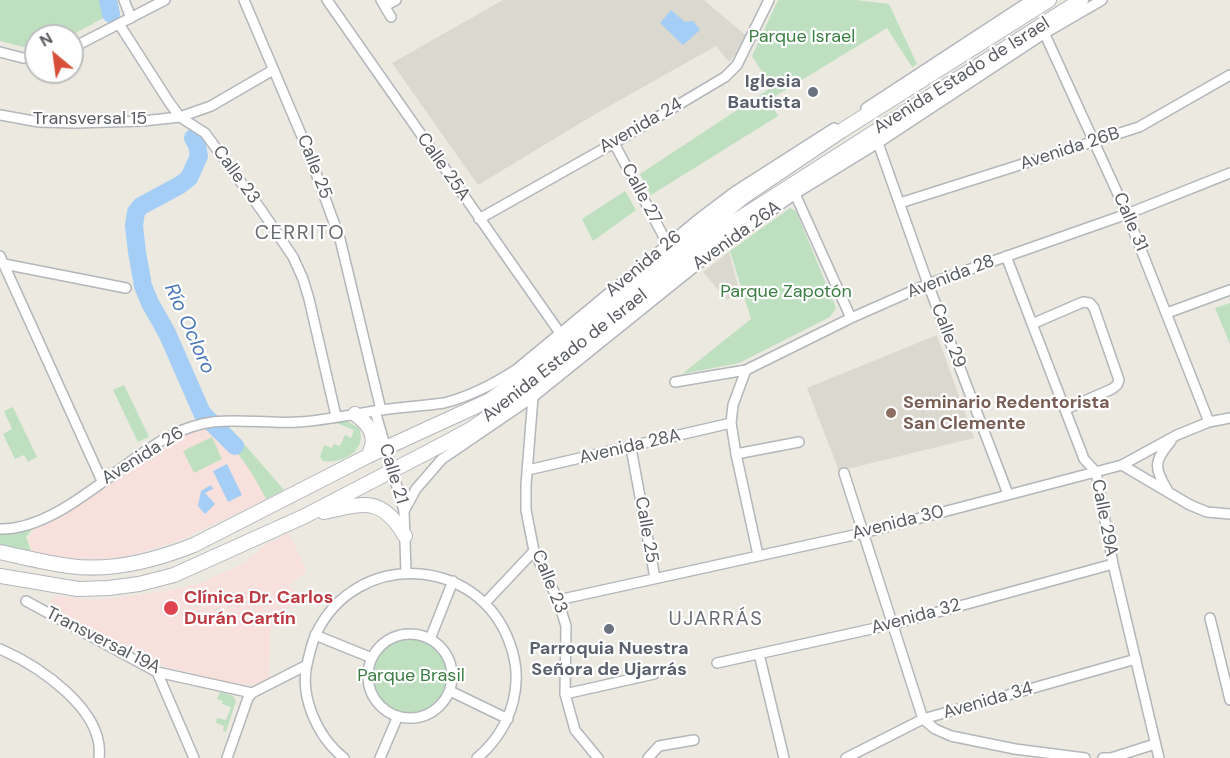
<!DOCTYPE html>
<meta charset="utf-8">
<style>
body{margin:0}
#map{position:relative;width:1230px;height:758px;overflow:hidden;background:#ebe9e0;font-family:"DM Sans",sans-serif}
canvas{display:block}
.north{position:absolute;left:24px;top:24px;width:60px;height:60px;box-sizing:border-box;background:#fff;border:2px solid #bdbebf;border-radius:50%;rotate:331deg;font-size:16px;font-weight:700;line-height:24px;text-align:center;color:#595c60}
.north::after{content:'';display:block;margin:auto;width:21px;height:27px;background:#d84f39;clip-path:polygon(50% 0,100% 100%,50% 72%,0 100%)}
</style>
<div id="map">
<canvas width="1230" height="758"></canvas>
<div class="north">N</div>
</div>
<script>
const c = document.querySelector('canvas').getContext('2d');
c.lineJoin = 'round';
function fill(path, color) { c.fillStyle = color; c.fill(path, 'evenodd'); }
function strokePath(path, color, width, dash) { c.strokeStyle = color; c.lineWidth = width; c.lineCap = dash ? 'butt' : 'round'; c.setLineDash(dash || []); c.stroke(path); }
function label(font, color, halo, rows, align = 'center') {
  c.font = font + ' "DM Sans",sans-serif'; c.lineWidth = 4.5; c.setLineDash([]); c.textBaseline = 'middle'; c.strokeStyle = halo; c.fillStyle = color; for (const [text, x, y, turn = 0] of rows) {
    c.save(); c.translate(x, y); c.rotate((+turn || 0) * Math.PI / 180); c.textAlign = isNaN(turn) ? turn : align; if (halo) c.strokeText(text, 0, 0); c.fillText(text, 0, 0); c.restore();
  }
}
const education = new Path2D(`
 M503,0H704L749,38L729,62L716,46L597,113L478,185L392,63Z
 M729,252L739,290L727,300L703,272Z
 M937,335L974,438L839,471L807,388Z`);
const medical = new Path2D(`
 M211,427L225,439L249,466L266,499L178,541L128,556L98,559L64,558L34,553L30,547L28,540L34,529L62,516L84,501L159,447L178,437Z
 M289,533L307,572L288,585L299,595L283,614L276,610L270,635L269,679L259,683L247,685L227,682L165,667L56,610L50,604V600L57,596L89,600L118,598L171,590L198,584L245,563L264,546Z`);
const green = new Path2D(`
 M0,0H104L105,17L70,36H36V47H23L0,41Z
 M778,0H856L889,4L917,64L912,67L887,28L769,100L778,116L651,195L640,174L772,87L752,56Z
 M625,191L636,210L593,241L582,219Z
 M790,208L796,211L836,308L830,317L739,363L682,374L751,319L730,251Z
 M1230,303V344L1215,308Z
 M124,385L149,437L138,442L113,390Z
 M13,407L37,457L28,462L24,455L15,459L3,434L12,429L4,411Z
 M347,421L359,428C368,450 343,464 323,461L320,457L324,445L332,448L334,444L340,446L345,435L351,438L354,430L334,422Z
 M219,426L232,430L284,490L266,499C250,468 238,450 211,427Z
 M212,437L222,459L194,473L183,451Z
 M33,528L26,537L32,554L0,548V533Z
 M373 676a38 38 0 1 1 76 0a38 38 0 1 1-76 0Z
 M220,692L233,696L236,701L226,732L223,731L224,726L216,723L217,718L226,720L231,707L222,704L223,701L217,699Z`);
const water = new Path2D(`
 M671,10L685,22L693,21L700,30L683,45L660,23Z
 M227,464L242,495L228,502L213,471Z
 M211,485L213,489L205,493L215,504L205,514L198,506L201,491Z`);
const river = new Path2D(`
 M108,0L111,14
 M193,138L197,145L199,156L189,178L180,185L141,206L136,212L134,226L137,252L143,286L150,303L167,333L202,413L235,446`);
const street = new Path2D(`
 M124,0L131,18
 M244,0L306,146L340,239L381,410
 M327,0L560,333
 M381,0L391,17
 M385,6L396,0
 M119,24L169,102L180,117L205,133L262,211L293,257L303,279L309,299L336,416
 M1042,28L1127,214L1209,422
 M72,48L165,0
 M0,52L23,58H36
 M866,108L1031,0
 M0,115L39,122L75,123L143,121L180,117L211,106L273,70
 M614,143L668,245
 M878,143L928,284L1008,494
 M795,194L851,318
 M900,203L1139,127L1230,75
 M479,219L614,143L725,77L737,65L769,0
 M0,256L102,481
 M1006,256L1084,459L1096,472L1113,564L1159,758
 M4,264L126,288
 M1167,313L1230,290
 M1032,324L1083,302L1090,303L1094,308L1119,380L1117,385L1112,389L1066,409
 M746,370L733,405L731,423L736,454L758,555
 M675,382L746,370L851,318L928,284L1127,214L1230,173
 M533,397L526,485V510L534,551L558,600L566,626L565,694L575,730L598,758
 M375,411L404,511L406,573
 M631,448L655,578
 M736,454L799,442
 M1122,465L1190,505L1207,512L1230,514
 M528,470L731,423
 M844,473L923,719L935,729L951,736L1015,749L1085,758
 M1168,491C1154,468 1153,462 1171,441
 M404,511L416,489L442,459L533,397L713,252L795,194L878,143L1045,33L1102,0
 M0,529C59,530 119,462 170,436C216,411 251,425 299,422C327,420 354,414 381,410C402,407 423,406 444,403C472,396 494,384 517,369L701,217L734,192L834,128
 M558,600L863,533L1122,465L1177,435L1209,422L1230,418
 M26,601L157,672L252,693
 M485,603L534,551
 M1210,618L1230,700
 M368 676a42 42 0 1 1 84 0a42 42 0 1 1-84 0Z
 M315,635L372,658
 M430,639L453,581
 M0,649C39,666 105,710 99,758
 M759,654L784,758
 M717,663L894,624L1113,564
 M157,672L194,758
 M450,691L508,719
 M565,694L654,674
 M227,758L248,698L252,693L307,665
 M344,758C317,737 298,694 308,660C310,652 312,642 316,634C356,549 479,555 510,644C517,663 518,683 513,702C507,724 495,743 477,758
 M380,758L398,716
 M648,758L659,746L694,740
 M846,758L923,719L1136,659
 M1103,758H1111L1155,744`);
const secondary = new Path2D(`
 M355,414C371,426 378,437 368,456
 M324,512C364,503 382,496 405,536
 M0,552C23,557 46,563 69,566C110,572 156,560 194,545L368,456L490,400L514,383L743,197L841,131L1049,0
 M0,576L78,589L109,588L139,584L174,575L305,516L447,442L471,429L524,392L734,222L1081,0`);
const markers = [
 [813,92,6,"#6b7280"],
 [891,413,6,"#8d6e63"],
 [171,608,8,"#e0444e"],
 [609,629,6,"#6b7280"]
];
const parkNames = [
 ["Parque Israel",802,37],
 ["Parque Zapotón",786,292],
 ["Parque Brasil",411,676]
];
const streetNames = [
 ["Avenida Estado de Israel",962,76,-32],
 ["Transversal 15",90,119],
 ["Avenida 24",641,126,-30],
 ["Avenida 26B",1070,149,-18],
 ["Calle 25",314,167,69],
 ["Calle 25A",443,167,55],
 ["Calle 23",236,175,54],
 ["Calle 27",641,194,62],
 ["Calle 31",1130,222,67],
 ["Avenida 26A",737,236,-36],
 ["Avenida 26",644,264,-40],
 ["Avenida 28",951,277,-21],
 ["Calle 29",948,336,69],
 ["Avenida Estado de Israel",565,356,-38],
 ["Avenida 28A",630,447,-13],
 ["Avenida 26",143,456,-32],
 ["Calle 21",393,474,73],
 ["Calle 29A",1104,518,79],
 ["Avenida 30",898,523,-14],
 ["Calle 25",646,530,80],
 ["Calle 23",549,582,68],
 ["Avenida 32",916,617,-15],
 ["Transversal 19A",103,641,27],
 ["Avenida 34",988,701,-16]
];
const worshipNames = [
 ["Iglesia",801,82],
 ["Bautista",801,103],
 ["Parroquia Nuestra",609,649,"center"],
 ["Señora de Ujarrás",609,670,"center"]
];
const educationNames = [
 ["Seminario Redentorista",903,403],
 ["San Clemente",903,424]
];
const healthNames = [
 ["Clínica Dr. Carlos",184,598],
 ["Durán Cartín",184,619]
];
const neighbourhoodNames = [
 ["CERRITO",300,234],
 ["UJARRÁS",716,620]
];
const waterNames = [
 ["Río Ocloro",189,329,66]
];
fill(education, '#dad8cf');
fill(medical, '#f8e0dc');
fill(green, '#bee0c1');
fill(water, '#a4cef6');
strokePath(river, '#a4cef6', 18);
strokePath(street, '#b3b6ba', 12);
strokePath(secondary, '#b4b6bc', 16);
strokePath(street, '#fff', 9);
strokePath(secondary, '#fff', 14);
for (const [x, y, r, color] of markers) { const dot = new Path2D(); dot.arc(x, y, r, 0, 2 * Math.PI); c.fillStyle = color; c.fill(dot); strokePath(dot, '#fff', 2); }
label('18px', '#3b7d42', '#fff', parkNames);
label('18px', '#595c60', '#fff', streetNames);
label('bold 18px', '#5b616d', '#fff', worshipNames, 'right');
label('bold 18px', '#785e54', '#fff', educationNames, 'left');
label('bold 18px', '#be3a42', '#fff', healthNames, 'left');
c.letterSpacing = '1.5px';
label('20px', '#6a6d72', '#fff', neighbourhoodNames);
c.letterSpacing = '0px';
label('italic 20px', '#4b78b6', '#fff', waterNames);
</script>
